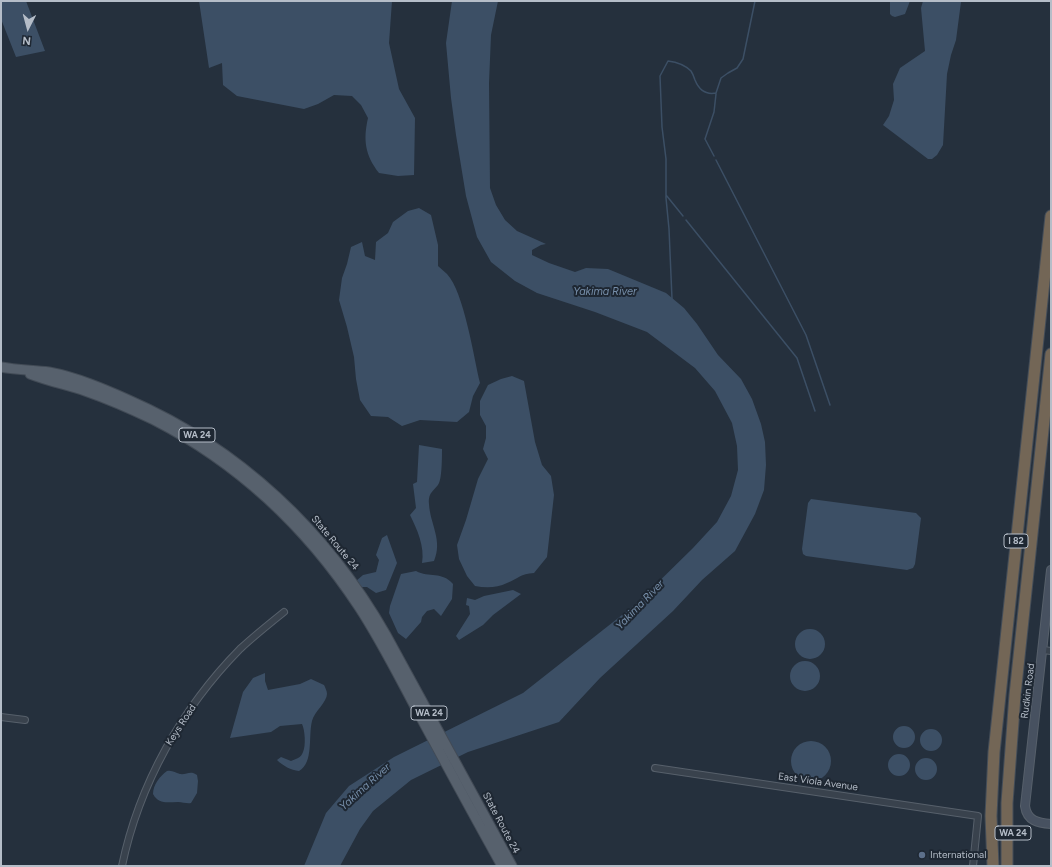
<!DOCTYPE html>
<style>
body{margin:0}
#map{position:relative;width:1052px;height:867px;overflow:hidden;background:#25303d;font-family:Figtree,sans-serif}
canvas{display:block}
.frame{position:absolute;inset:0;border:2px solid #b5bdc8;pointer-events:none}
.north{position:absolute;left:8px;top:8px;width:40px;height:40px;-webkit-text-stroke:3px #1e2732;paint-order:stroke;rotate:186deg;font-size:11px;font-weight:700;line-height:16px;text-align:center;color:#b5bdc8}
.north::after{content:'';display:block;margin:auto;width:14px;height:18px;background:#b5bdc8;clip-path:polygon(50% 0,100% 100%,50% 72%,0 100%)}
</style>
<div id="map">
<canvas width="1052" height="867"></canvas>
<div class="frame"></div>
<div class="north">N</div>
</div>
<script>
const c = document.querySelector('canvas').getContext('2d');
c.lineJoin = 'round';
function fill(path, color) { c.fillStyle = color; c.fill(path, 'evenodd'); }
function strokePath(path, color, width, dash) { c.strokeStyle = color; c.lineWidth = width; c.lineCap = dash ? 'butt' : 'round'; c.setLineDash(dash || []); c.stroke(path); }
function label(font, color, halo, rows, align = 'center') {
  c.font = font + ' Figtree,sans-serif'; c.lineWidth = 4; c.setLineDash([]); c.textBaseline = 'middle'; c.strokeStyle = halo; c.fillStyle = color; for (const [text, x, y, turn = 0] of rows) {
    c.save(); c.translate(x, y); c.rotate((+turn || 0) * Math.PI / 180); c.textAlign = isNaN(turn) ? turn : align; if (halo) c.strokeText(text, 0, 0); c.fillText(text, 0, 0); c.restore();
  }
}
const water = new Path2D(`
 M1,1H26L45,51L16,57L1,19Z
 M199,1H392L389,43L399,89L415,118L414,175L398,176L379,173C365,155 363,140 368,118L361,105L352,96L334,95L318,104L304,109L237,96L223,85L222,63L209,68Z
 M452,1H498L491,35L489,83L490,188L496,205L505,220L517,231L546,244L541,245L532,250V255L549,263L575,272L586,268L608,269L666,293L684,308L697,324L718,355L741,379L752,399L761,424L765,442L766,465L764,490L755,514L735,551L702,580L673,611L600,678L559,722L468,752L411,780L373,811L360,829L340,866H304L326,813L349,786L394,757L523,693L636,604L693,548L717,522L731,496L738,470L737,446L732,423L715,391L695,368L647,332L595,312L537,293L515,281L491,262L477,237L466,196L456,135L451,98L446,43Z
 M890,1H910L905,14L895,17L892,16L890,14Z
 M923,1H961V2L956,40L951,55L947,74L943,145L937,155L932,159H928L883,125L889,116L894,100L893,84L900,68L925,51L921,8Z
 M419,208L431,215L438,245V266C441,269 444,271 447,274C464,292 474,358 480,383L473,396L469,412L457,422L420,420L402,426L388,417L371,416L360,400L356,379L354,357L347,327L339,300L342,278L347,264L351,247L362,242L365,256L375,260L376,242L388,233L393,222L408,211Z
 M512,376L524,381L535,442L542,465L551,476L554,495L547,557L534,573C520,574 519,578 507,583C497,588 486,588 475,586L467,576L459,559L457,545L466,520L478,479L488,459L483,449L486,438V426L480,415V401L488,385L501,379Z
 M419,445L442,449C442,456 442,477 439,483C435,491 428,491 429,504C430,524 443,540 434,561L422,563C425,547 417,529 410,515L416,508L413,484L417,482Z
 M811,499L916,513L921,518L915,564L913,568L907,570L806,556L803,554L802,549L808,503Z
 M387,535L397,563L386,590L376,593L367,587H362L356,581L363,575L376,572L379,560L376,555L382,538Z
 M416,571C429,578 442,571 453,584L452,599L441,616L434,609L427,611L422,617L421,622L406,639L398,633L389,613L390,606L401,574Z
 M513,590L521,594L493,615L483,625L459,640L456,636L470,614L469,606L466,605L467,598L475,600L484,596Z
 M795 644a15 15 0 1 1 30 0a15 15 0 1 1-30 0Z
 M790 676a15 15 0 1 1 30 0a15 15 0 1 1-30 0Z
 M265,673V681L268,690L300,684L311,679L324,685C325,687 327,691 327,694C327,702 314,712 312,721C308,737 314,762 299,771C291,770 283,766 277,760L281,757L291,761C296,759 301,758 303,752C306,746 305,730 302,724L280,726L271,732L230,738L243,692L253,678Z
 M893 737a11 11 0 1 1 22 0a11 11 0 1 1-22 0Z
 M920 740a11 11 0 1 1 22 0a11 11 0 1 1-22 0Z
 M791 761a20 20 0 1 1 40 0a20 20 0 1 1-40 0Z
 M888 765a11 11 0 1 1 22 0a11 11 0 1 1-22 0Z
 M915 769a11 11 0 1 1 22 0a11 11 0 1 1-22 0Z
 M167,771C173,770 175,773 180,774C187,775 190,770 197,775L198,781L197,793L191,803C187,804 183,802 178,802C168,802 159,805 153,794C153,785 160,776 167,771Z`);
const stream = new Path2D(`
 M714,156L705,139L714,112L716,94
 M716,160L806,335L830,405
 M666,195L683,216
 M686,220L797,358L815,411
 M672,299L669,229L666,198V159L662,127L660,76L668,61C676,62 685,65 691,71C693,74 694,77 695,80C699,90 705,95 716,93L721,78L728,73L737,68L743,59L755,1`);
const street = new Path2D(`
 M1043,650L1051,651
 M1,717L25,720
 M655,768L978,816L973,866
 M122,866C139,784 182,708 240,649C254,636 269,624 284,612`);
const secondary = new Path2D(`
 M1051,570L1025,806C1027,821 1038,823 1051,824`);
const primary = new Path2D(`
 M1,367C17,370 33,370 49,372C76,377 104,389 129,400C239,448 327,531 386,635L512,866
 M30,374C48,381 67,385 85,391C108,399 131,409 154,420C238,463 307,528 359,607C382,642 400,679 420,716C447,766 474,816 502,866`);
const highway = new Path2D(`
 M993,866L991,816L994,752L1051,216
 M1007,866V803L1015,695L1051,354`);
const markers = [
 [922,855,4,"#5c6f8a"]
];
const shields = [
 [197,435,36],
 [1016,541,24],
 [429,713,36],
 [1013,833,36]
];
const shieldNames = [
 ["WA 24",197,435],
 ["I 82",1016,541],
 ["WA 24",429,713],
 ["WA 24",1013,833]
];
const streetNames = [
 ["State Route 24",335,543,50],
 ["Rudkin Road",1028,691,-83],
 ["Keys Road",181,725,-57],
 ["East Viola Avenue",818,782,8],
 ["State Route 24",501,823,62]
];
const poiNames = [
 ["International",930,855]
];
const waterNames = [
 ["Yakima River",605,292],
 ["Yakima River",640,605,-46],
 ["Yakima River",365,787,-42]
];
fill(water, '#3c4f65');
strokePath(stream, '#3c4f65', 1.5);
strokePath(street, '#57606b', 8);
strokePath(secondary, '#57606b', 10);
strokePath(primary, '#424b56', 11);
strokePath(highway, '#444d58', 13);
strokePath(street, '#39424d', 6);
strokePath(secondary, '#475160', 8);
strokePath(primary, '#57616d', 9);
strokePath(highway, '#736656', 11);
for (const [x, y, r, color] of markers) { const dot = new Path2D(); dot.arc(x, y, r, 0, 2 * Math.PI); c.fillStyle = color; c.fill(dot); strokePath(dot, '#1e2732', 1.5); }
for (const [x, y, w] of shields) { const box = new Path2D(); box.roundRect(x - w / 2, y - 7, w, 14, 3); c.fillStyle = '#1e2732'; c.fill(box); strokePath(box, '#b5bdc8', 1); }
label('bold 9px', '#b5bdc8', null, shieldNames);
label('10px', '#b5bdc8', '#1e2732', streetNames);
label('10px', '#b5bdc8', '#1e2732', poiNames, 'left');
label('italic 11px', '#778faa', '#1e2732', waterNames);
</script>
